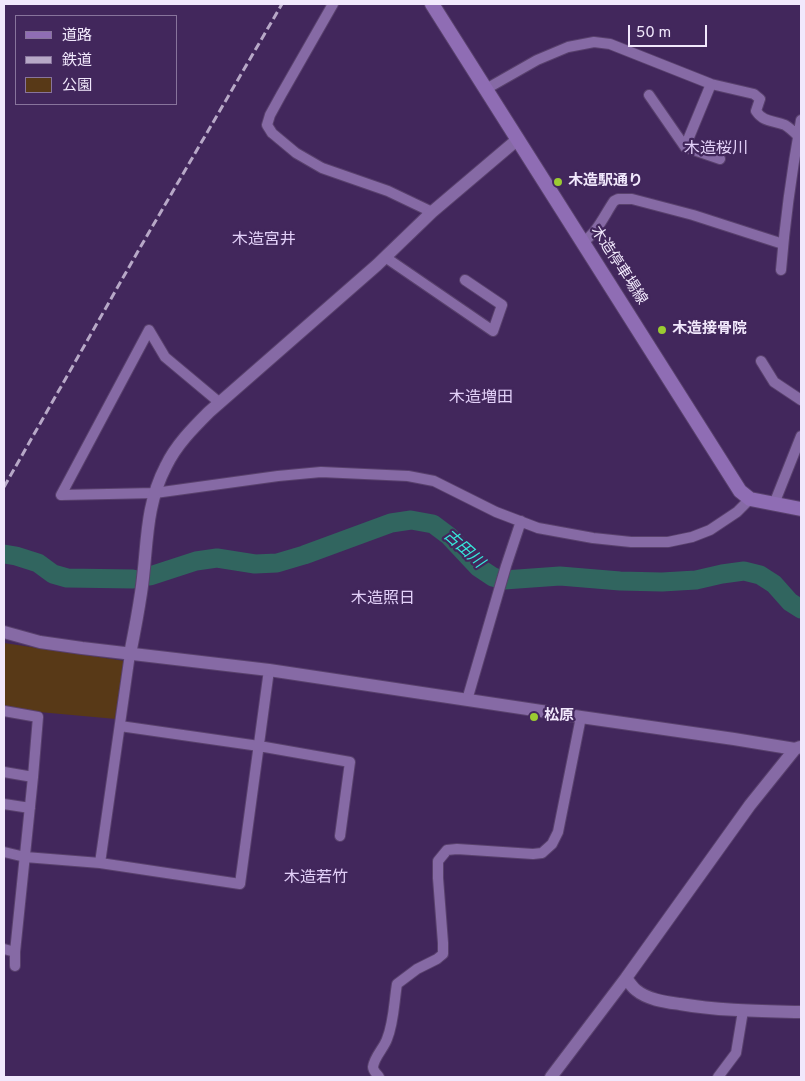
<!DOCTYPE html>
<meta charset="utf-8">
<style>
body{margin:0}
#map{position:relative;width:805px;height:1081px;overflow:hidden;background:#42275c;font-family:Overpass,"Noto Sans JP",sans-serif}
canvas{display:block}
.frame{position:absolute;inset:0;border:5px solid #f1e8fc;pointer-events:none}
.legend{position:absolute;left:15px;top:15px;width:162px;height:90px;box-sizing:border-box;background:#42275c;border:1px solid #88749c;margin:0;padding:6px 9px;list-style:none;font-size:15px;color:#f1e8fc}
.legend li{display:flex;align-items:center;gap:10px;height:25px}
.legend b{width:25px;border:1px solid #88749c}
.scale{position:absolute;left:628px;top:25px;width:79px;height:22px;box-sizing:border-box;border:2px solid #f1e8fc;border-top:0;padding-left:6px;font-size:15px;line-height:18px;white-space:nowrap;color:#f1e8fc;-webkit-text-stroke:4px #42275c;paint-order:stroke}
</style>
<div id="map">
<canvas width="805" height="1081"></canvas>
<div class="frame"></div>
<ul class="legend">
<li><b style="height:6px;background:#8f6db4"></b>道路</li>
<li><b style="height:6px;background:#b7a8c7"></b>鉄道</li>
<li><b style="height:14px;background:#583917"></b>公園</li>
</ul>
<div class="scale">50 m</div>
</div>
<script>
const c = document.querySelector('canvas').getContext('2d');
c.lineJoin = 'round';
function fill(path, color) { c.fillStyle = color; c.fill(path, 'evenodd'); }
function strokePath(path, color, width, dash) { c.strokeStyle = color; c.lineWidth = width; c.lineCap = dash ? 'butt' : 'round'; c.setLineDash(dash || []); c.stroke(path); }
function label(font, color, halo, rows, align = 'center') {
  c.font = font + ' Overpass,"Noto Sans JP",sans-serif'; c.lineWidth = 4.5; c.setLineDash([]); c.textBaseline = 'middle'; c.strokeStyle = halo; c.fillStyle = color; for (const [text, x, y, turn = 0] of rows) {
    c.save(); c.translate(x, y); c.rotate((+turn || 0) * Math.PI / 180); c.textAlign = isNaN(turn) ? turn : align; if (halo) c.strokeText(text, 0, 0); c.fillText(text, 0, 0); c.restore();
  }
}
const green = new Path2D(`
 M4,643L125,661L116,719L39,712L4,706Z`);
const river = new Path2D(`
 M4,554L16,556L38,563L53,574L67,578L133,579
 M150,576L196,561L217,558L255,564L277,563L304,555L391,523L411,520L433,524L449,536L478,567L493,577L504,580L560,576L620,581L662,582L696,580L722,574L744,571L760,575L774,584L790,602L801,609`);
const minor = new Path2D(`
 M333,4L281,95L270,115L267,125L272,133L296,153L322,168L388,191L432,212
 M486,89L537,60L568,47L594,42L610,44L711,84L754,94L760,99L756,111C764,123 774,120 785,125C790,128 794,132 798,136
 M649,95L685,147L720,159
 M685,147L711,84
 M583,242C597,233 605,214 614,201L618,199H632L693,215L783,244
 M385,257L493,331L502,305L465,280
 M781,270C785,220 792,170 801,120
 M761,361L774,382L801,400
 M220,403L165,357L149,330L61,495L155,493L278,476L321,472L408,476L434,481L496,512L538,528L593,538L631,542H668L692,537L710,530L737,512L750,499
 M774,504L801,436
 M467,700L506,566L521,521
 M4,711L38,717L33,777L15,952V966
 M120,726L259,746L350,762L340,836
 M4,772L33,777
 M4,804L30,808
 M4,852L25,857L100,863L240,884L269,670
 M100,863L130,654
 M4,949L15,952
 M379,1077C377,1074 373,1071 373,1067C374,1057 384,1048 387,1039C394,1022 394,1002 397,984L417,969L437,959L443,954V943L438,878V861L447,850L457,849L533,854L542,853L552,844L558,832L581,717
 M718,1077L736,1053L743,1011`);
const tertiary = new Path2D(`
 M4,632L40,642L82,648L269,670L581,717L734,739L795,749
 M130,654C134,634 138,613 141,593C148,548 144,508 166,466C176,445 193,428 209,412L377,265L432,212L518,139
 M626,978C629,982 632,987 636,990C648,1000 666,1002 680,1004C721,1011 761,1011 801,1012
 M551,1077L626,978L750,805L795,749L800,747`);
const secondary = new Path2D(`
 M432,4L740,491L750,499L801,509`);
const rail = new Path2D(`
 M4,487L141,246L282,4`);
const markers = [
 [558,182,5,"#9bcb32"],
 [662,330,5,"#9bcb32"],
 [534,717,5,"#9bcb32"]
];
const poiNames = [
 ["木造駅通り",568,182],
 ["木造接骨院",672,330],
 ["松原",544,717]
];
const streetNames = [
 ["木造停車場線",618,266,57]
];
const neighbourhoodNames = [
 ["木造桜川",716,150],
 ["木造宮井",264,241],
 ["木造増田",481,399],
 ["木造照日",383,600],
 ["木造若竹",316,879]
];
const waterNames = [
 ["古田川",463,550,42]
];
fill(green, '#583917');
strokePath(river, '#31655f', 19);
strokePath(minor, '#59416d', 12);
strokePath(tertiary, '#59416d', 14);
strokePath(secondary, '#59416d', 16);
strokePath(minor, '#866aa5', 10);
strokePath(tertiary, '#866aa5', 12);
strokePath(secondary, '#8f6db4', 14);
strokePath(rail, '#b7a8c7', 3, [8, 4]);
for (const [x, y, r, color] of markers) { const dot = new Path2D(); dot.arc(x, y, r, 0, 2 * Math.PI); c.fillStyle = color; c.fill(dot); strokePath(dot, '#42275c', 2); }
label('bold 15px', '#f1e8fc', '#42275c', poiNames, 'left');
label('15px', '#f1e8fc', '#42275c', streetNames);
label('16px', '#e2d0f8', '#42275c', neighbourhoodNames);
label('italic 16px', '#37e8d9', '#42275c', waterNames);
</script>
